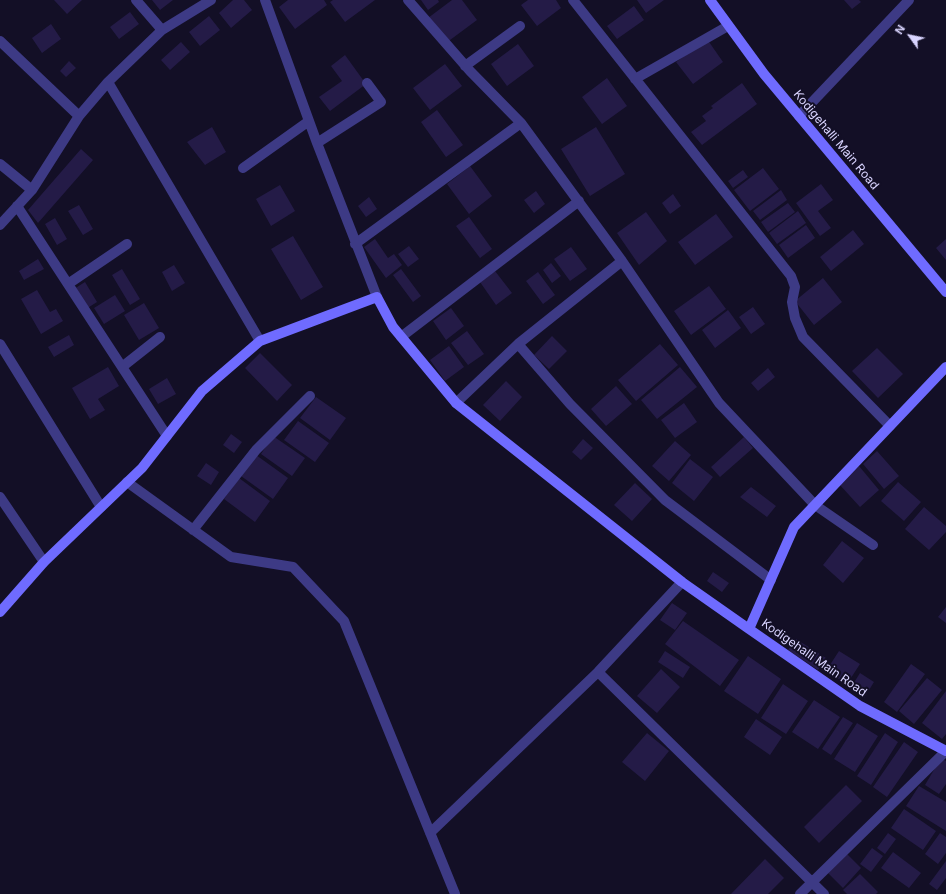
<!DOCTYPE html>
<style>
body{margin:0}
#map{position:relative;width:946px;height:894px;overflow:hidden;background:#130f26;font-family:Inter,sans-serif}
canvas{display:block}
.north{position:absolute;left:890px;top:16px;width:40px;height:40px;-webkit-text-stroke:3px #130f26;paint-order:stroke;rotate:303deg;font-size:11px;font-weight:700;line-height:16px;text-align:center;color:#d9d4ff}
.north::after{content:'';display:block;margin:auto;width:14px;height:18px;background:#d9d4ff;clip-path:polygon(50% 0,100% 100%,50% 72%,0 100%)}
</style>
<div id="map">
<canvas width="946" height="894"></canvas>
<div class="north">N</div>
</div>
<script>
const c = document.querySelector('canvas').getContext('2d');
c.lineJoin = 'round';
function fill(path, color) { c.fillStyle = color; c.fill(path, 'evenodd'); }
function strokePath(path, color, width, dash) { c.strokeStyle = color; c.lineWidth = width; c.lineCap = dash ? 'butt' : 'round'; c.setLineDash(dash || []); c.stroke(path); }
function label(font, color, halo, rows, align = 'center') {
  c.font = font + ' Inter,sans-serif'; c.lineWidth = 4; c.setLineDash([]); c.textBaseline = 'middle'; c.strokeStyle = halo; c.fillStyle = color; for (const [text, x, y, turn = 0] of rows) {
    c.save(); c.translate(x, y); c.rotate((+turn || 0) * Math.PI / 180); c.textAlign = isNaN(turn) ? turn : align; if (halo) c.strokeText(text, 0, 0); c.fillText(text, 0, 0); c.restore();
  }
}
const building = new Path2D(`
 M54,0H82L67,14Z
 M152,0H173L160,10Z
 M233,0H244L252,10L231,28L219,13Z
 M288,0H324L327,5L295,29L279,7Z
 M333,0H375L345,22L330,2Z
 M421,0H438L439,2L428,10Z
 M452,0H462L477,20L446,43L428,18Z
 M528,0H556L561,8L537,26L521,5Z
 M637,0H664L646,13Z
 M844,0H859L861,2L852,9Z
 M634,6L644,20L617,39L607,26Z
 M130,12L139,24L119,39L110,27Z
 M209,16L220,30L200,46L189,32Z
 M51,24L61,39L42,53L32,38Z
 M707,39L723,62L693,84L676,62Z
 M181,42L190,52L170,70L161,60Z
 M518,44L534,66L507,86L491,64Z
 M345,55L366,84L330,111L319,97L342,81L331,66Z
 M69,61L76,68L66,77L60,71Z
 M445,64L462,86L430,110L413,88Z
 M607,78L627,106L602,124L582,97Z
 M742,83L757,104L702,145L691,132L706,121L702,116L713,108L711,106Z
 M437,110L463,145L446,157L421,122Z
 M212,127L226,152L205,165L187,142Z
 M596,127L625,174L590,196L561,149Z
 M81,149L93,160L38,223L28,210Z
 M470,166L492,196L469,214L447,184Z
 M763,168L779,189L750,211L734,190Z
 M743,170L748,177L733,188L728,181Z
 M821,184L833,200L818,211L831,228L820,236L796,203Z
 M280,185L295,211L271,226L256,199Z
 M781,190L787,200L760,220L753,211Z
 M536,191L545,204L534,213L524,200Z
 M673,194L681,206L670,214L662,203Z
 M369,197L377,209L366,217L358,206Z
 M788,203L795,212L768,232L761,222Z
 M79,205L93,229L83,235L68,211Z
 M798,211L806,223L777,244L769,233Z
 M646,212L667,241L639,265L617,233Z
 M716,214L733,237L695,265L678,242Z
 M469,217L492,249L480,258L456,226Z
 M55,218L67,239L57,245L45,224Z
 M806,225L815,238L788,258L779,245Z
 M853,230L864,244L831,271L820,257Z
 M293,236L323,287L301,300L271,249Z
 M375,239L388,258L394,254L402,265L386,278L364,247Z
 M946,239V260L936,248Z
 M409,246L419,259L408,267L398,254Z
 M571,247L587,269L570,281L554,259Z
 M38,259L44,269L24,280L19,271Z
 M551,263L561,276L552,283L543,270Z
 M174,265L185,283L172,291L162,272Z
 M122,269L140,299L130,305L112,275Z
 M401,269L421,296L413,302L393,275Z
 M495,271L512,293L496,305L480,282Z
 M538,272L555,295L543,304L526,281Z
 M823,278L842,302L814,325L795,301Z
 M85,282L97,302L86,309L74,289Z
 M709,286L726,309L691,335L674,311Z
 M37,290L50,312L56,309L63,321L41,334L21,299Z
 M115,295L125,311L104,324L94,308Z
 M144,303L159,328L139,340L124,315Z
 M753,307L765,324L751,334L739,317Z
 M451,308L464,326L446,340L433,321Z
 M728,310L741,328L715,348L702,330Z
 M467,331L484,354L468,365L451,343Z
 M69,335L74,345L54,357L48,347Z
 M552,336L567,351L549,369L534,355Z
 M660,344L678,365L636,401L618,380Z
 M449,346L464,367L445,381L430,360Z
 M877,348L903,374L878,398L852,371Z
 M260,353L292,385L277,401L245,368Z
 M108,367L119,386L98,399L105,410L90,419L72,388Z
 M680,367L697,387L657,419L641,400Z
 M768,368L775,377L758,391L751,383Z
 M167,378L176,394L158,404L149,389Z
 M506,381L522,397L500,421L483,405Z
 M616,386L632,404L606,426L591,409Z
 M316,397L346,418L330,440L300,418Z
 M684,403L697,422L675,438L661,420Z
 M298,421L329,443L315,462L284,440Z
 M231,434L242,442L234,453L223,445Z
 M273,436L305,458L292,476L261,454Z
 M744,437L753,448L720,477L711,467Z
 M583,439L593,448L581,460L572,452Z
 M675,441L691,455L669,481L652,466Z
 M877,451L899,476L884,489L863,464Z
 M256,455L288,478L273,499L241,476Z
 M690,459L713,477L694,501L672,483Z
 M206,463L219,472L211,485L197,476Z
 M859,466L879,490L860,507L839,484Z
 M239,478L270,501L255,522L224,499Z
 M898,482L921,502L904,521L881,501Z
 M635,483L652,499L632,521L614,505Z
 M751,487L776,506L767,517L740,497Z
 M924,507L946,526V532L929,550L905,529Z
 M842,541L864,558L843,583L823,565Z
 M713,572L729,583L722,592L707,581Z
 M672,603L687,613L675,630L660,620Z
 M946,607V623L938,617Z
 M683,621L739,660L720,686L665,644Z
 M796,639L826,658L818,670L788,650Z
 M665,651L690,667L683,678L658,662Z
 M839,651L860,664L847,684L826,671Z
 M748,656L781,679L758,714L724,691Z
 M911,664L925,674L897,712L884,702Z
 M661,669L680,687L657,713L637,696Z
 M860,673L874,682L864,698L850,689Z
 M927,678L942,690L914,724L899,711Z
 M783,684L808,701L786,734L761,718Z
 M946,691V734L942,739L922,723Z
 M814,700L840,717L818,749L792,732Z
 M843,717L853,723L831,755L822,749Z
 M756,719L782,737L770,755L744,737Z
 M857,723L878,736L855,772L834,759Z
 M647,733L669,751L645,781L622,762Z
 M885,733L898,742L871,785L857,776Z
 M904,742L918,752L887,797L873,787Z
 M941,758L946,761V784L939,794L925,785Z
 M846,785L862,801L819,843L804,827Z
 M919,786L946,802V831L906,806Z
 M904,809L936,831L923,850L891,828Z
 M888,833L896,839L885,854L877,848Z
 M940,833L946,837V853L938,864L925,854Z
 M872,848L883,856L871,872L860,864Z
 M845,852L861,868L843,888L826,871Z
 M893,852L921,873L909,888L881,868Z
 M765,859L784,878L768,894H731Z
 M946,861V878L937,890L929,884Z
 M860,874L878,892L876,894H847L843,890Z`);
const street = new Path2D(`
 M136,0L162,30
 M265,0L317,143L377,297
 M408,0L470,71L521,123L622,261L719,403L815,505L873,545
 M573,0L791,276L795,287L792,302L795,318L803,337L890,426
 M0,41L79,116
 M465,66L520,26
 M635,79L728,26
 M108,82L260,341
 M799,116L909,0
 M317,143L381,102L367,83
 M0,164L32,190
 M243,168L309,121
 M17,206L167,436
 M0,225L32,190L79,116L108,82L162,30L211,0
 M355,244L521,123
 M68,284L127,244
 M401,337L579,201
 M0,344L101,507
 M518,344L570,404L665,500L771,580
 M122,367L160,337
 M456,403L518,344L622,261
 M127,482L231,557L293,567L344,621L455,894
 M0,497L44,562
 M193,530L256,450L310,396
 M598,672L824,894
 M430,833L598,672L682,582
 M800,894L946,751`);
const secondary = new Path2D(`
 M710,0L764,74L946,292
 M946,367L794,527L749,629L860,706L946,751
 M0,612L44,562L142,468L202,391L260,341L377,297L393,327L456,403L682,582L749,629`);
const streetNames = [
 ["Kodigehalli Main Road",836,140,50],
 ["Kodigehalli Main Road",814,658,35]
];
fill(building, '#241b47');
strokePath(street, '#3d3a85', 10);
strokePath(secondary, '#6f6bff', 10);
label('12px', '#d9d4ff', '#130f26', streetNames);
</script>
